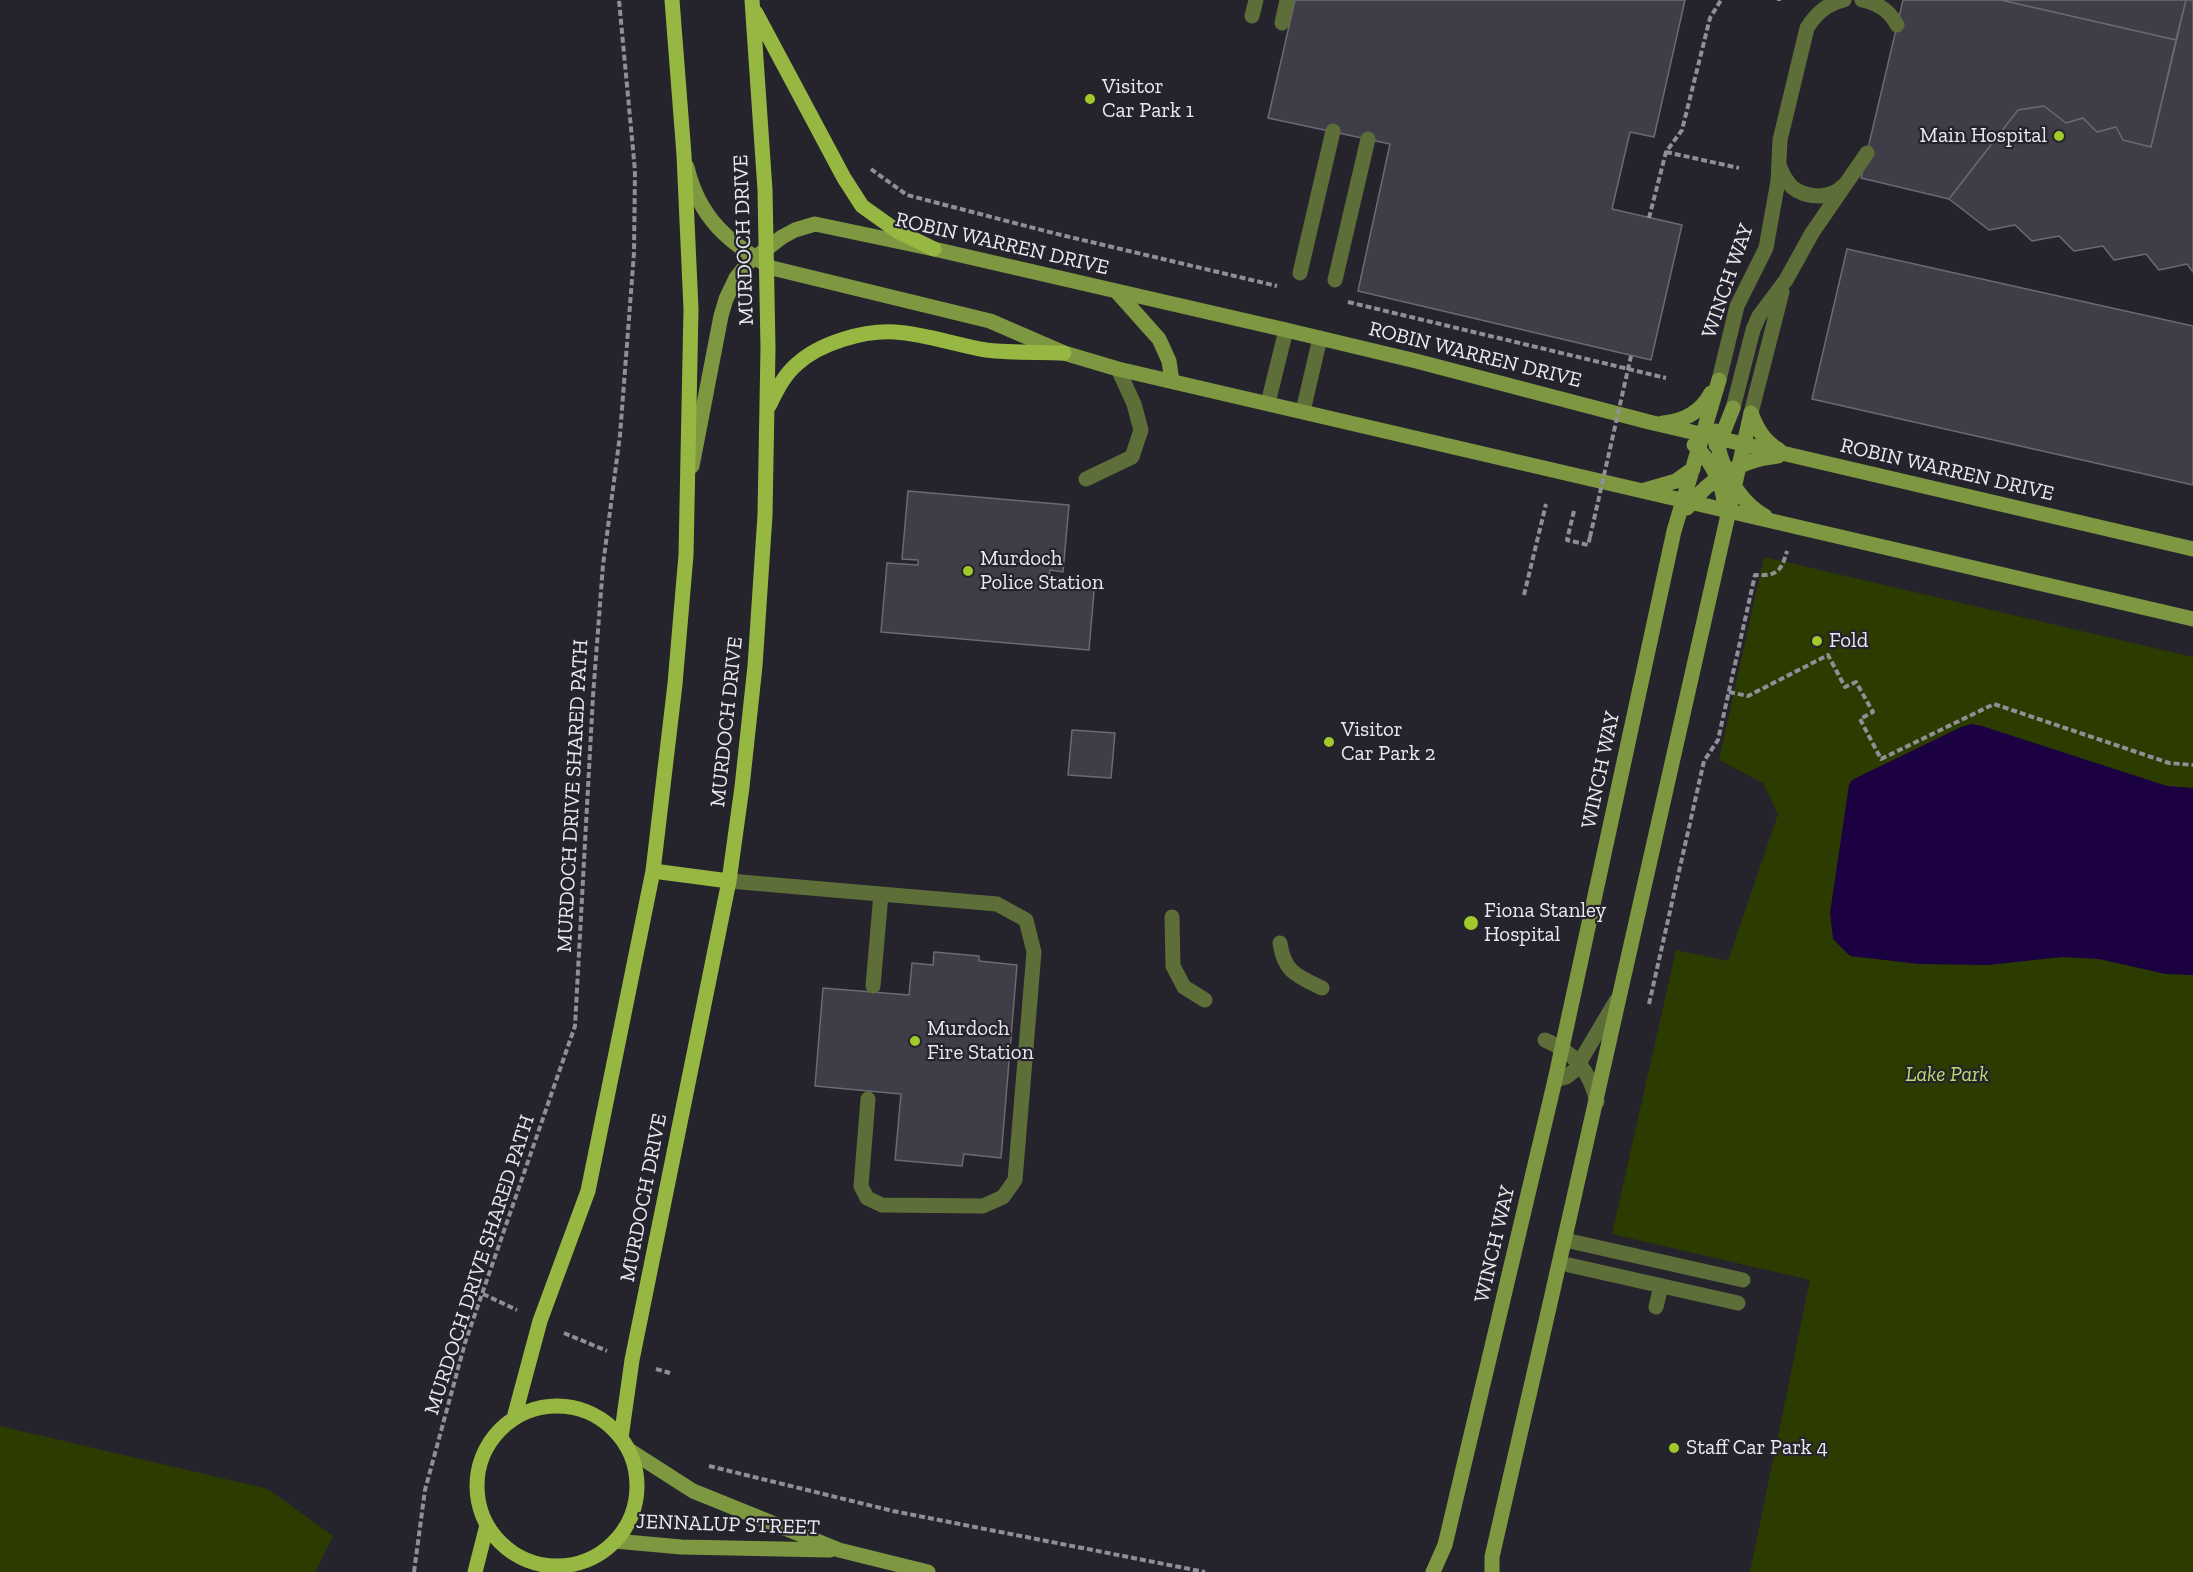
<!DOCTYPE html>
<style>
body{margin:0}
canvas{display:block;background:#25232c}
</style>
<canvas width="2193" height="1572"></canvas>
<script>
const c = document.querySelector('canvas').getContext('2d');
c.lineJoin = 'round';
function fill(path, color) { c.fillStyle = color; c.fill(path, 'evenodd'); }
function strokePath(path, color, width, dash) { c.strokeStyle = color; c.lineWidth = width; c.lineCap = dash ? 'butt' : 'round'; c.setLineDash(dash || []); c.stroke(path); }
function label(font, color, halo, rows, align = 'center') {
  c.font = font + ' "Zilla Slab",serif'; c.lineWidth = 4.5; c.setLineDash([]); c.textBaseline = 'middle'; c.strokeStyle = halo; c.fillStyle = color; for (const [text, x, y, turn = 0] of rows) {
    c.save(); c.translate(x, y); c.rotate((+turn || 0) * Math.PI / 180); c.textAlign = isNaN(turn) ? turn : align; if (halo) c.strokeText(text, 0, 0); c.fillText(text, 0, 0); c.restore();
  }
}
const green = new Path2D(`
 M1764,557L2193,657V1572H1750L1810,1280L1612,1234L1676,950L1728,961L1778,814L1763,783L1719,760Z
 M0,1426L268,1489L333,1536L315,1572H0Z`);
const water = new Path2D(`
 M1972,724L1982,726L2167,786L2193,788V975L2166,974L2099,959L2062,957L1988,965L1919,964L1850,956L1833,939L1830,913L1849,785L1852,780L1961,727Z`);
const building = new Path2D(`
 M1295,0H1685L1654,137L1630,132L1612,209L1682,225L1651,360L1358,291L1390,144L1268,118Z
 M1903,0H2001L2176,40L2151,147L2123,140L2116,127L2097,132L2083,118L2066,123L2044,106L2018,110L1949,199L1861,178Z
 M2001,0H2186L2176,40Z
 M2186,0H2193V272L2187,264L2159,270L2146,254L2114,260L2103,246L2074,251L2059,236L2032,241L2015,225L1989,230L1949,199L2018,110L2044,106L2066,123L2083,118L2097,132L2116,127L2123,140L2151,147Z
 M1847,249L2193,326V485L1812,399Z
 M908,491L1069,505L1063,572L1050,570L1049,577L1095,580L1089,650L881,632L887,563L918,565V560L902,559Z
 M1072,730L1115,733L1111,778L1068,775Z
 M934,952L979,956V961L1017,965L1001,1158L964,1154L962,1166L895,1160L901,1094L815,1086L823,988L909,995L912,963L933,965Z`);
const path = new Path2D(`
 M1779,1V0
 M1666,152L1739,168
 M871,169L907,195L1053,233L1277,286
 M1649,218L1666,152L1682,130L1710,18L1721,0
 M1348,302L1666,378
 M1574,511L1567,540L1588,545L1590,537
 M1524,595L1546,504
 M1729,692L1748,696L1828,655L1845,687L1856,682L1873,712L1860,719L1881,759L1994,704L2169,763L2193,765
 M1649,1004L1704,761L1718,740L1755,575C1777,576 1781,572 1787,551
 M483,1294L517,1310
 M564,1333L607,1351
 M656,1369L670,1373
 M709,1466L893,1511L1205,1572
 M414,1572L425,1490L465,1343L575,1026L593,696L603,565L620,435L634,253L635,171L619,0`);
const lane = new Path2D(`
 M1862,0C1877,3 1890,11 1897,25
 M1252,16L1256,0
 M1282,23L1287,0
 M1779,165C1782,173 1786,181 1792,187C1805,198 1831,200 1843,186
 M1300,273L1333,131
 M1335,280L1368,139
 M1719,380L1737,306L1766,248L1778,181L1780,140L1807,28C1816,14 1826,4 1844,0
 M1268,403L1286,330
 M1733,408L1753,330L1759,316L1786,280L1812,233L1867,153
 M1303,411L1320,338
 M1751,413L1782,292
 M1086,479L1132,457L1141,430L1134,404L1118,369
 M729,881L997,904L1026,920L1034,952L1015,1180L1003,1197L983,1206L882,1205L867,1198L861,1186L868,1099
 M1172,917L1173,966L1184,987L1205,1000
 M1280,943C1284,972 1297,976 1322,988
 M873,986L881,894
 M1545,1040C1574,1052 1590,1071 1597,1102
 M1555,1080L1566,1077L1575,1070L1616,1001
 M1565,1240L1743,1280
 M1569,1265L1738,1303
 M1656,1307L1661,1286`);
const secondary = new Path2D(`
 M687,167C699,218 728,242 772,268L990,321L1064,353L1118,369L2193,619
 M1117,292L1159,339L1169,361L1172,381
 M1751,413C1757,429 1764,441 1779,450
 M1663,423C1684,421 1701,412 1711,393
 M1716,431C1718,463 1737,501 1765,516
 M1694,445C1711,460 1726,488 1724,511
 M1716,445L1721,438L1733,408
 M692,466L721,316L726,299L736,278L748,263L782,237L795,230L815,224L934,249L1286,330L1416,361L1649,422L2193,549
 M1645,490L1676,481L1693,469
 M1687,508C1710,478 1741,460 1778,456
 M629,1450L693,1491L839,1550L928,1572
 M615,1541L681,1547L830,1550
 M1433,1572L1445,1545L1555,1080L1674,531L1719,380
 M1492,1572V1557C1580,1176 1664,794 1751,413`);
const primary = new Path2D(`
 M756,13L844,178L862,206L897,231L934,249
 M769,406C777,390 784,375 797,364C820,343 864,330 895,332C926,334 956,345 986,350C1011,353 1038,352 1064,353
 M653,871L729,881
 M477 1486a80 80 0 1 1 160 0a80 80 0 1 1-160 0Z
 M514,1418L540,1321L588,1191L653,871L675,684L686,555L691,309L684,155L672,0
 M621,1438L632,1360L729,881L742,787L755,666L765,515L768,348L765,190L752,0
 M475,1572L487,1525`);
const pathBridge = new Path2D(`
 M1590,537L1631,356`);
const markers = [
 [1090,99,6,"#a1c92a"],
 [2059,136,6,"#a1c92a"],
 [968,571,6,"#a1c92a"],
 [1817,641,6,"#a1c92a"],
 [1329,742,6,"#a1c92a"],
 [1471,923,8,"#a1c92a"],
 [915,1041,6,"#a1c92a"],
 [1674,1448,6,"#a1c92a"]
];
const poiNames = [
 ["Visitor",1102,87],
 ["Car Park 1",1102,111],
 ["Main Hospital",2047,136,"right"],
 ["Murdoch",980,559],
 ["Police Station",980,583],
 ["Fold",1829,641],
 ["Visitor",1341,730],
 ["Car Park 2",1341,754],
 ["Fiona Stanley",1484,911],
 ["Hospital",1484,935],
 ["Murdoch",927,1029],
 ["Fire Station",927,1053],
 ["Staff Car Park 4",1686,1448]
];
const streetNames = [
 ["MURDOCH DRIVE",744,240,-92],
 ["ROBIN WARREN DRIVE",1002,244,13],
 ["WINCH WAY",1728,281,-71],
 ["ROBIN WARREN DRIVE",1475,355,14],
 ["ROBIN WARREN DRIVE",1947,470,13],
 ["MURDOCH DRIVE",727,722,-84],
 ["WINCH WAY",1601,770,-78],
 ["MURDOCH DRIVE SHARED PATH",573,796,-87],
 ["MURDOCH DRIVE",644,1198,-79],
 ["WINCH WAY",1495,1244,-77],
 ["MURDOCH DRIVE SHARED PATH",480,1265,-72],
 ["JENNALUP STREET",728,1525,2]
];
const parkNames = [
 ["Lake Park",1947,1075]
];
fill(green, '#2c3b00');
fill(water, '#1b0042');
fill(building, '#3f3e48');
strokePath(building, '#6b6a74', 1.5);
strokePath(path, '#908f96', 4, [6, 3]);
strokePath(lane, '#5d6e39', 15);
strokePath(secondary, '#7d9840', 15);
strokePath(primary, '#96b842', 15);
strokePath(pathBridge, '#908f96', 4, [6, 3]);
for (const [x, y, r, color] of markers) { const dot = new Path2D(); dot.arc(x, y, r, 0, 2 * Math.PI); c.fillStyle = color; c.fill(dot); strokePath(dot, '#25232c', 2); }
label('21px', '#eae9ef', '#25232c', poiNames, 'left');
label('21px', '#eae9ef', '#25232c', streetNames);
label('italic 21px', '#bcdf6f', '#25232c', parkNames);
</script>
